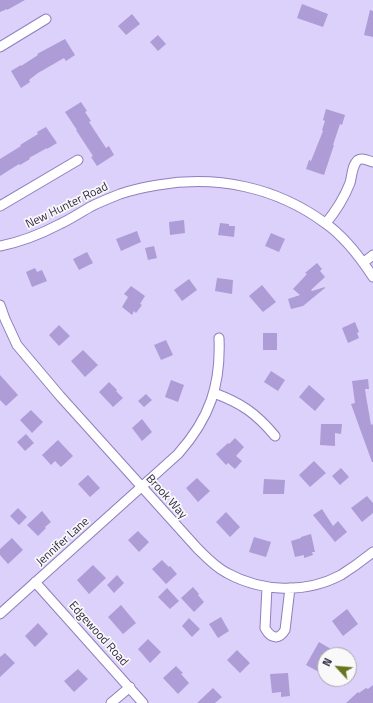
<!DOCTYPE html>
<style>
body{margin:0}
#map{position:relative;width:373px;height:703px;overflow:hidden;background:#dcd1fa;font-family:"Titillium Web",sans-serif}
canvas{display:block}
.north{position:absolute;left:317px;top:647px;width:40px;height:40px;box-sizing:border-box;background:#f9f9f9;border:1px solid #a9a6b1;border-radius:50%;rotate:296deg;font-size:11px;font-weight:700;line-height:16px;text-align:center;color:#322a44}
.north::after{content:'';display:block;margin:auto;width:14px;height:18px;background:#677420;clip-path:polygon(50% 0,100% 100%,50% 72%,0 100%)}
</style>
<div id="map">
<canvas width="373" height="703"></canvas>
<div class="north">N</div>
</div>
<script>
const c = document.querySelector('canvas').getContext('2d');
c.lineJoin = 'round';
function fill(path, color) { c.fillStyle = color; c.fill(path, 'evenodd'); }
function strokePath(path, color, width, dash) { c.strokeStyle = color; c.lineWidth = width; c.lineCap = dash ? 'butt' : 'round'; c.setLineDash(dash || []); c.stroke(path); }
function label(font, color, halo, rows, align = 'center') {
  c.font = font + ' "Titillium Web",sans-serif'; c.lineWidth = 3.5; c.setLineDash([]); c.textBaseline = 'middle'; c.strokeStyle = halo; c.fillStyle = color; for (const [text, x, y, turn = 0] of rows) {
    c.save(); c.translate(x, y); c.rotate((+turn || 0) * Math.PI / 180); c.textAlign = isNaN(turn) ? turn : align; if (halo) c.strokeText(text, 0, 0); c.fillText(text, 0, 0); c.restore();
  }
}
const building = new Path2D(`
 M0,0H25L7,10V9L0,12Z
 M302,4L328,14L323,27L297,18Z
 M370,10L373,11V37L364,35Z
 M132,14L140,24L126,35L118,26Z
 M158,35L166,44L158,51L150,42Z
 M65,39L75,55L66,61L64,58L38,73L29,80L30,82L21,88L11,71L21,65V66L38,55L37,54Z
 M81,102L87,111L85,112L91,121L89,122L106,148L109,146L114,155L97,166L91,157L93,156L76,130H77L65,112Z
 M326,109L345,115L342,125L340,124L333,145H334L324,175L306,169L309,160L311,161L323,131L322,130L325,121L323,120Z
 M46,127L57,143L47,149V148L29,158L30,159L20,165L19,164L0,176V159L21,146L20,145L38,134L37,132Z
 M184,220L185,233L170,235L169,222Z
 M220,223L229,224V226H235L234,237L218,235Z
 M137,231L141,242L121,251L116,239Z
 M271,233L285,239L279,252L265,246Z
 M154,246L157,258L148,260L145,248Z
 M87,252L93,263L79,270L73,259Z
 M317,263L322,269L320,271L325,277L311,290L312,291L325,287V288L303,306L291,309L288,299L300,295L293,289L307,274L305,273Z
 M35,268L37,272L42,270L47,281L32,287L26,272Z
 M217,278L233,280L232,294L215,291Z
 M189,279L197,290L182,301L174,290Z
 M262,285L276,302L263,312L249,296Z
 M131,286L145,296L140,304L142,305L136,313L134,311L132,315L122,307L128,297L124,294Z
 M355,322L359,332L357,333L359,338L348,343L342,328Z
 M59,325L70,336L59,346L49,335Z
 M263,333H277V350H263Z
 M166,340L173,355L161,360L154,345Z
 M83,350L98,365L85,377L71,361Z
 M271,371L285,380L278,391L264,382Z
 M0,375L18,395L6,406L0,400Z
 M368,379L369,389H365L366,396L371,425L373,424V462H372L351,404L355,403L352,381Z
 M171,380L184,385L178,402L165,397Z
 M109,382L117,390L116,391L123,398L113,407L99,392Z
 M309,385L325,399L315,411L299,397Z
 M146,394L152,400L144,407L138,401Z
 M31,410L43,422L32,433L20,420Z
 M142,419L152,432L142,441L132,428Z
 M321,424H342L341,434L335,433V446L320,445Z
 M26,434L34,443L25,451L17,442Z
 M235,438L244,447L236,456L242,461L235,469L228,463L226,465L216,454L228,443L229,444Z
 M58,440L73,456L61,467L55,461L51,465L42,455Z
 M314,461L326,473L310,487L299,475Z
 M341,468L349,477L340,485L332,476Z
 M88,475L100,488L90,497L78,484Z
 M197,478L210,491L198,502L186,488Z
 M264,479L285,480L284,494H263Z
 M367,496L373,503V513L362,522L351,508Z
 M18,508L27,517L19,525L10,516Z
 M322,509L333,526L338,521L347,532L335,542L313,515Z
 M42,511L51,522L45,527L46,528L38,536L27,525Z
 M226,512L240,527L230,537L216,522Z
 M138,531L149,542L139,552L128,540Z
 M311,534L315,552H312L313,555L304,558V555L295,557L291,541L301,538V537Z
 M254,537L271,542L266,557L249,552Z
 M12,538L23,550L8,564L0,555V549Z
 M162,560L169,567L170,566L177,574L166,584L152,569Z
 M93,565L106,578L89,594L77,580Z
 M117,575L124,583L114,593L107,585Z
 M193,587L199,594L198,595L204,602L194,612L181,598Z
 M167,588L179,601L170,609L158,597Z
 M121,605L136,623L123,634L108,617Z
 M347,609L358,624L343,636L332,621Z
 M221,617L229,631L218,638L209,624Z
 M189,618L200,629L192,637L182,626Z
 M38,623L48,634L35,647L25,636Z
 M148,639L161,652L150,663L138,649Z
 M319,642L331,649L328,655H325V660L319,672L306,665Z
 M237,650L250,663L240,673L227,660Z
 M5,653L15,663L0,677V657Z
 M176,666L183,673L181,674L189,683L178,694L163,678Z
 M78,669L88,679L74,692L64,681Z
 M288,673L290,696L281,697V692L272,693L270,674Z
 M373,685V703H346L358,692L359,693L366,688L368,689Z
 M213,688L222,697L215,703H197Z`);
const minor = new Path2D(`
 M0,47L46,19
 M0,206L78,160
 M326,223C336,211 344,198 350,183C352,176 352,165 358,160C363,157 368,161 373,162
 M0,246C21,242 41,234 60,224C71,219 81,212 92,206C100,202 110,198 120,194C132,190 145,187 158,185C217,175 276,187 325,223C345,237 360,257 373,277
 M364,262L373,255
 M0,305L5,319L17,345L60,396L197,548C206,557 215,567 227,573C262,592 305,594 341,575C352,568 363,560 373,552
 M214,393C241,403 256,413 275,436
 M35,582L143,703
 M267,587L265,628C271,639 279,640 285,630L290,588
 M0,614L178,454C210,418 221,385 219,338
 M111,703L130,687`);
const streetNames = [
 ["New Hunter Road",67,206,-26],
 ["Brook Way",166,497,48],
 ["Jennifer Lane",63,542,-42],
 ["Edgewood Road",98,634,48]
];
fill(building, '#ad9cd6');
strokePath(minor, '#917ebd', 11);
strokePath(minor, '#fff', 9);
label('12px', '#322a44', '#f9f9f9', streetNames);
</script>
